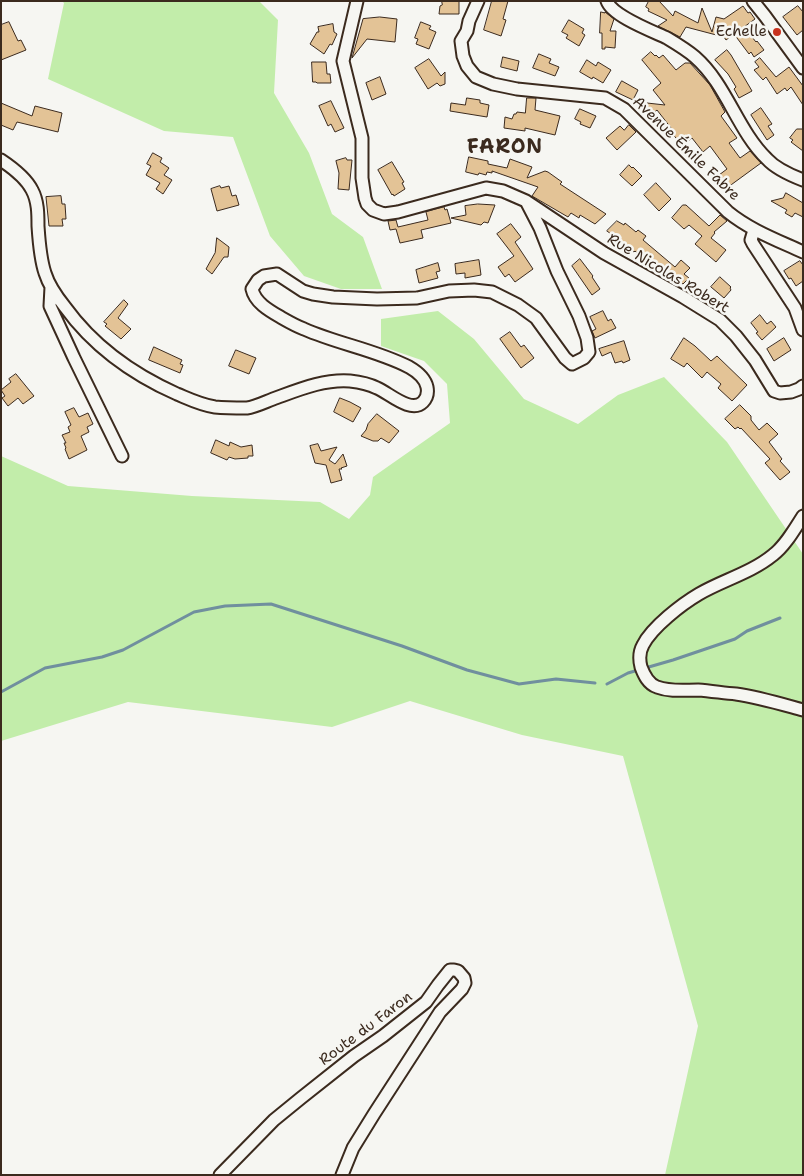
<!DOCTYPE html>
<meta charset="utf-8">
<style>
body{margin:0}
#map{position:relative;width:804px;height:1176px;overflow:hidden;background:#f6f6f2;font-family:"Shantell Sans",sans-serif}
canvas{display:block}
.frame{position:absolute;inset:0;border:2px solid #3b2a1e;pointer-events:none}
</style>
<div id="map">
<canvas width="804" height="1176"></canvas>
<div class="frame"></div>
</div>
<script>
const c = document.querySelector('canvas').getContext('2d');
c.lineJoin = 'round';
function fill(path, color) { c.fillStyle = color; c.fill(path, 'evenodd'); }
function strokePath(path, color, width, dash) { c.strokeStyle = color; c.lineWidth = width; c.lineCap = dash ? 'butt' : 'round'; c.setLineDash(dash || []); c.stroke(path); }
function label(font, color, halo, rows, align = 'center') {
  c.font = font + ' "Shantell Sans",sans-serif'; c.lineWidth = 5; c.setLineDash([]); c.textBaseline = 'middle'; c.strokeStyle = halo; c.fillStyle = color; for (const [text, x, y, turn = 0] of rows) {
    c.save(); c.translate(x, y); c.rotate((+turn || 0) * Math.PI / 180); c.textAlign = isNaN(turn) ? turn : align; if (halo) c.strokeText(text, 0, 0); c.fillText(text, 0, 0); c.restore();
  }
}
const green = new Path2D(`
 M62,1H259L278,20L274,93L309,153L332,214L363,237L382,289H341L304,276L270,236L233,137L164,131L48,79L64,3Z
 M438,311L474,339L524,399L578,424L618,395L664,377L727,442L803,554V1175H665L698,1026L623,756L522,735L410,701L332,727L128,702L1,741V456L68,486L192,496L320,502L349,519L370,495L373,477L450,423L447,384L424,361L381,346V319Z`);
const stream = new Path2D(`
 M607,684L628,673L673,660L735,639L747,631L780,618
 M1,692L45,668L102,657L123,650L194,612L225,606L271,604L402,646L467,670L519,684L556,679L595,683`);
const building = new Path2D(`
 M442,1H459V14H439L440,6L442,5Z
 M492,1H508L503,19L506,20L501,36L484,30Z
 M649,1H659L673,16L675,11L698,23L702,8L712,32L716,17L724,19L743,6L748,13L750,12L755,19L744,27L756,42L757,41L764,50L754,57L751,52L749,54L734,34L726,40L724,37L686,27L680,37L658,26L667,20L648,11L649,9L646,7Z
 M798,6L803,12V30L797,35L783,17Z
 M601,12L605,13V12L614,19L610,31H616L615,48L605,47V49H602V33H600Z
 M380,17L397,19L395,42L367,39L352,58L363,19Z
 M569,20L584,29L582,33L585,35L579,46L566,38L568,35L562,32Z
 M9,22L18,41L21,40L26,50L1,60V25Z
 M421,22L431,26L429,29L436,32L429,49L416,44L418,39L415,38Z
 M333,24L334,32L337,34L332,45L330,44L324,54L310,44L317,32H319L318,27Z
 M727,50L731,55L752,91L739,98L734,89L736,87L728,74L715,60Z
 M651,52L655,56L656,55L659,58L663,55L676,70L685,63H690L710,85L725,112L721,116L737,138L729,143L740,158L750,151L761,163L724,190L715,178L727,169L710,146L703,152L692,138L683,146L669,130L671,128L657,110L649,117L641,108L647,103L665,105L653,90L661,83L642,60Z
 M539,54L551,59L549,63L559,67L555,76L533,68Z
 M503,57L519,61L517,71L501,67Z
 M760,58L776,77L789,67L803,86V105L791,87L787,91L785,88L777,94L766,77L763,80L754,70L759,67L755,62Z
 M429,59L441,76L445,72V84L440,86L437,83L428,89L415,68Z
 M587,60L596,66L598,62L611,70L603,83L593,77L592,79L580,72Z
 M312,62H326L327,74H330L331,83H317L316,82H313Z
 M380,77L386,94L372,100L366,83Z
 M622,81L638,90L633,100L616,92Z
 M467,98L480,100V103L489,105L487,117L450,111L451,103L465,105Z
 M527,98H536L535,110L560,116L555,135L525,128V131L504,128L505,117L512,119L514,114H516L517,112L525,113Z
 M331,101L344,128L335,132L331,124L328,126L319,106Z
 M1,103L32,116L35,106L62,113L58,132L17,122L13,130L1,125Z
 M761,108L772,124L768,126L774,135L767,140L751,115Z
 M580,109L596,116L590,128L580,124L581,122L575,119Z
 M629,125L636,132L617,150L606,138L620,126L624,130Z
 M797,129H803V151L791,142L793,140L790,138Z
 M153,153L162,158L160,162L169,168L164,175L172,180L163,194L156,189L160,183L146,175L151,166L147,164Z
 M469,157L488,161V164L507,168L510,159L532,167L527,178L545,171L548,172L562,182L560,184L606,214L595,224L580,215L579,218L571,213L568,217L532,196L538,187L492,171V173L487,172L486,175L479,173L478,175L466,172Z
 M346,158L347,160H352L349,190L338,189L339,173L336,161Z
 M392,162L404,182L402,183L405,189L394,196L393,194L392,195L378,170Z
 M629,165L632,168L633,167L642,176L632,186L620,175Z
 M656,183L671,199L659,211L644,195Z
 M220,186L221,188L229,186L232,196L236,195L239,205L217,211L211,189Z
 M786,193L803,203V217L795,213L792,217L785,213L787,210L771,201L783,198Z
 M61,196L62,204H65L66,219H62L63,226H49L46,197Z
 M478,204L495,205L488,223L484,222L481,225L451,218L466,215L465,206Z
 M683,205H686L709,226L720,215L727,221L714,232L715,233L711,238L726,250L716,262L695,244L702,236L689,225L684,229L672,218Z
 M444,207L445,210L447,209L451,223L421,230L423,238L400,243L396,229L390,230L388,221L396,220L398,227L428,220L426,212Z
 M617,221L624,225L625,223L636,232L638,230L646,236L643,240L675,267L681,260L690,268L684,274L689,278L683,284L670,275L667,279L635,251L634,252L626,246L625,248L620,244L613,239L615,237L607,231Z
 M511,224L521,237L515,242L533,269L515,282L509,274L505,277L498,267L514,256L497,234Z
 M217,238L229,247L228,257H224L212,274L206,269L215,253Z
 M580,259L593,276L592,277L600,289L592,295L572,266Z
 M479,260L481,275L465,278V273L456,274L455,264Z
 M800,261L803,265V281L796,286L791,278L789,279L784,271Z
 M438,263L440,271L436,272L438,278L419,283L416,270Z
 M720,277L731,287L730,288L731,290L724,298L711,287Z
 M124,300L128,304L118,318L131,329L121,339L105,326L107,324L104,322Z
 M603,311L608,321L611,319L616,328L595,338L592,331L596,329L590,317Z
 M760,315L767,324L771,321L776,327L762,340L756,333L758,332L751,323Z
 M510,332L521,347L524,345L534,358L521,368L500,339Z
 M684,338L695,346L711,361L717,356L747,385L732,401L718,388L721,384L707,372L702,378L687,363L684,367L671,359Z
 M784,338L791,350L774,361L767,349Z
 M624,341L630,360L623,363L622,361L615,363L611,352L602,356L599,349Z
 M154,347L182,360L180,364L183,365L180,373L149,360Z
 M236,350L256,358L249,374L229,366Z
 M16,374L34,396L23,404L18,398L8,406L2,398L5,396L1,390L11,382L9,379Z
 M340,398L350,402L361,408L353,422L334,412Z
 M740,405L751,416V420L759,430L767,423L778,434L769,442L782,459L780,461L790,472L780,480L765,463L770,459L741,428L740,429L738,427L735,429L725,419Z
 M74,408L79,417L88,413L93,424L87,427L89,432L81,436L87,450L69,459L65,449L66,448L64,443H66L62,435L70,432L68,427L71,425L65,412Z
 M377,414L399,431L389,443L381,438L378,441H373L361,436L366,430L368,424Z
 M216,440L229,446L230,442L241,447L252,445L253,456H248V458L235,459L229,457L227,460L211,453Z
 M318,444L321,451L337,447L329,460L335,464L343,454L347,466L341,468L342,469H339L342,480L331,483L326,465L315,463L310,446Z`);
const street = new Path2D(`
 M357,1L343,61L362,138V178L365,198L367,204L373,210L384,214L398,212L486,188L503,191L526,201L604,253L683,297L720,320L736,336L755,360L774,391L780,393L791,392L799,389L803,386
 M478,1L469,21L467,31L461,41L463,56L467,66L476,77L493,84L517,89L605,98L624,109L728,212C750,230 777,240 803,252
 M607,1C612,16 652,31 667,38C677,44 687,50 695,57C727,85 737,130 767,159C776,169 790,175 803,180
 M753,1L765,16L803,68
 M1,160C13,168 26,178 32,190C38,201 38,214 38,226C39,241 40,258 45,273C49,286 57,297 65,307C94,347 132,374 177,394C189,399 201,405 215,407C225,408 237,408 247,408C255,407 265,402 273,399C298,390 323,379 350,381C359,382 369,384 377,388C389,393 411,414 423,402C427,398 428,392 427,387C425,378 416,371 409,367C376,350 338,344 304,329C296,326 289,322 282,318C270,311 255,303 252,289L258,280L264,276L277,274L303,291L313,294L333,297L377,299L417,298L449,291L474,290L492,292L518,305L536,318L565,358L572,364L584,358L589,352L587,338L579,316L557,271L540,228L526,201
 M754,230L751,240L753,244L795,308L803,330
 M51,287L50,306L74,358L122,456
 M803,516C794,530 785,546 773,555C751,573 723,580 699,594C682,604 652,627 643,645C639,652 639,659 641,667C644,675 648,684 657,687C670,692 685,690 698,690C711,691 724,693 736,694C758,697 781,704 803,710
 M220,1175L274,1120L301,1098L354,1056L383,1036L426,1002L438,985L450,970H454L458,971L464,978L465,983L462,989L440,1012L374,1114L353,1148L342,1175`);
const markers = [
 [777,32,5,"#c8321e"]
];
const poiNames = [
 ["Echelle",767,32]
];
const streetNames = [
 ["Avenue Émile Fabre",686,149,44],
 ["Rue Nicolas Robert",668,274,31],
 ["Route du Faron",366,1029,-37]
];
const districtNames = [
 ["FARON",505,148]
];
fill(green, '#c2edaa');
strokePath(stream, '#708f9e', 3);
fill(building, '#e3c396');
strokePath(building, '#3b2a1e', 1);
strokePath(street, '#3b2a1e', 15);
strokePath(street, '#f6f6f2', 11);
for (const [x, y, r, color] of markers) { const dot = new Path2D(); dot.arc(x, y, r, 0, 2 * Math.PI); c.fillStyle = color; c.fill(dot); strokePath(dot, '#f6f6f2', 2); }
label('15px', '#3b2a1e', '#f6f6f2', poiNames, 'right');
label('15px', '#3b2a1e', '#f6f6f2', streetNames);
c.letterSpacing = '1px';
label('bold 20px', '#3b2a1e', '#f6f6f2', districtNames);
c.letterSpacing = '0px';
</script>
